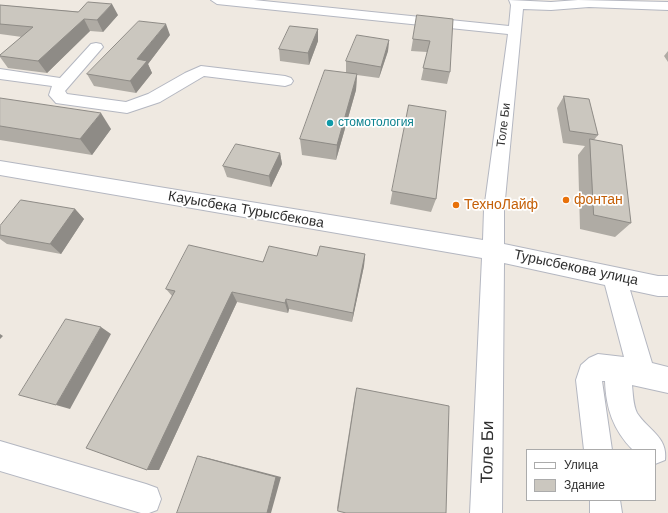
<!DOCTYPE html>
<meta charset="utf-8">
<style>
body{margin:0}
#map{position:relative;width:668px;height:513px;overflow:hidden;background:#efe9e1;font-family:Helvetica,sans-serif}
canvas{display:block}
.legend{position:absolute;left:526px;top:449px;width:130px;height:52px;box-sizing:border-box;background:#fff;border:1px solid #ababab;margin:0;padding:5px 7px;list-style:none;font-size:12px;color:#2e2e2e}
.legend li{display:flex;align-items:center;gap:8px;height:20px}
.legend b{width:20px;border:1px solid #ababab}
</style>
<div id="map">
<canvas width="668" height="513"></canvas>
<ul class="legend">
<li><b style="height:5px;background:#fff"></b>Улица</li>
<li><b style="height:11px;background:#cbc7bf"></b>Здание</li>
</ul>
</div>
<script>
const c = document.querySelector('canvas').getContext('2d');
c.lineJoin = 'round';
function strokePath(path, color, width, dash) { c.strokeStyle = color; c.lineWidth = width; c.lineCap = dash ? 'butt' : 'round'; c.setLineDash(dash || []); c.stroke(path); }
function fill(path, color) { c.fillStyle = color; c.fill(path, 'evenodd'); }
function label(font, color, halo, rows, align = 'center') {
  c.font = font + ' Helvetica,sans-serif'; c.lineWidth = 3.5; c.setLineDash([]); c.textBaseline = 'middle'; c.strokeStyle = halo; c.fillStyle = color; for (const [text, x, y, turn = 0] of rows) {
    c.save(); c.translate(x, y); c.rotate((+turn || 0) * Math.PI / 180); c.textAlign = isNaN(turn) ? turn : align; if (halo) c.strokeText(text, 0, 0); c.fillText(text, 0, 0); c.restore();
  }
}
const minor = new Path2D(`
 M211,0H254L509,26L511,5L509,0L551,2L578,0L668,2V10L589,7L551,10L523,9L504,210V244L658,276H668V296H658L630,290L652,363L668,367V393L632,385C633,394 633,405 637,413C648,430 668,437 665,460L655,464V450H633C613,430 606,408 605,381H602L612,450H584L576,380L581,365L589,358L598,354L624,357L605,285L504,263L502,513H470L482,258L0,175V161L483,240L484,210L508,34L217,4Z
 M96,43L101,44L103,47L65,91L67,94L126,102L148,94L185,73L201,66L285,76L291,78L293,81L291,84L285,86L204,76L160,102L127,113L56,103L49,95L52,86L0,79V69L60,78L91,44Z
 M0,441L146,484L157,488L161,499L157,510L149,513H141L0,471Z
 M590,500H620L622,513H590Z`);
const wall = new Path2D(`
 M0,5L118,15L103,32L90,31L47,73L8,68L0,57V55L22,37L0,34Z
 M417,15L450,72L447,84L421,80L427,52L411,51Z
 M318,29V41L309,65L280,61L279,49Z
 M170,35L148,64L152,73L136,93L94,86L87,74Z
 M389,40L388,51L379,78L357,75L356,90L336,160L302,155L300,139L346,72V61Z
 M668,51V62L664,56Z
 M564,96L598,135L594,140L631,223L615,237L580,229L578,155L585,146L563,143L557,108Z
 M0,98L111,129L92,155L0,140Z
 M409,105L436,199L431,212L390,204Z
 M280,153L282,164L271,187L227,177L223,166Z
 M75,209L84,219L61,254L7,244L0,239V226Z
 M365,254L364,266L352,322L289,309L288,313L237,302L159,470L172,296L166,289L263,262L317,256Z
 M357,388L338,511L337,508L355,394Z`);
const shadedWall = new Path2D(`
 M112,4L118,15L103,32L97,20Z
 M84,19L90,31L47,73L38,61Z
 M166,24L170,35L148,64L152,73L136,93L130,81L137,59Z
 M318,29V41L309,65L308,53Z
 M389,40L388,51L379,78L381,67Z
 M357,74L356,90L336,160L337,145Z
 M101,113L111,129L92,155L80,139Z
 M280,153L282,164L271,187L269,176Z
 M75,209L84,219L61,254L50,244Z
 M365,254L364,266L352,322L353,313Z
 M232,292L237,302L159,470H147Z
 M286,299L289,309L288,313L285,303Z
 M101,327L111,334L70,409L56,405Z
 M0,334L3,336L0,339Z
 M198,456L208,458L281,477L271,513H267Z`);
const building = new Path2D(`
 M88,2L112,4L97,20L84,19L38,61L0,56V55L33,27L0,24V5L78,12Z
 M417,15L453,19L450,72L423,68L430,41L413,39Z
 M139,21L166,24L137,59L147,61L130,81L87,74Z
 M290,26L318,29L308,53L279,49Z
 M357,35L389,40L381,67L346,61Z
 M325,70L357,74L337,145L300,139Z
 M564,96L589,99L598,135L570,131Z
 M0,98L101,113L80,139L0,126Z
 M409,105L446,111L436,199L392,191Z
 M590,139L622,145L631,223L594,215Z
 M236,144L280,153L269,176L223,166Z
 M21,200L75,209L50,244L0,235V226Z
 M189,245L263,262L269,246L317,256L320,246L365,254L353,313L286,299L285,303L232,292L147,470L86,448L175,291L166,289Z
 M66,319L101,327L56,405L19,395Z
 M357,388L449,406L446,513H346L338,511Z
 M198,456L276,477L267,513H177Z`);
const markers = [
 [330,123,4,"#0f9aa8"],
 [566,200,4,"#e8710a"],
 [456,205,4,"#e8710a"]
];
const farCulturenames = [
 ["стомотология",338,123]
];
const farStreetnames = [
 ["Толе Би",504,125,-83]
];
const foodNames = [
 ["фонтан",574,200],
 ["ТехноЛайф",464,205]
];
const streetNames = [
 ["Кауысбека Турысбекова",246,210,10],
 ["Турысбекова улица",576,268,12]
];
const nearStreetnames = [
 ["Толе Би",488,452,-89]
];
strokePath(minor, '#b4b7c1', 2);
fill(minor, '#fff');
fill(wall, '#afaba4');
fill(shadedWall, '#8e8b86');
fill(building, '#cbc7bf');
strokePath(building, '#8e8b86', 1);
for (const [x, y, r, color] of markers) { const dot = new Path2D(); dot.arc(x, y, r, 0, 2 * Math.PI); c.fillStyle = color; c.fill(dot); strokePath(dot, '#fff', 1.5); }
label('12px', '#0d838f', '#fff', farCulturenames, 'left');
label('12px', '#2e2e2e', '#fff', farStreetnames);
label('14px', '#c56008', '#fff', foodNames, 'left');
label('14px', '#2e2e2e', '#fff', streetNames);
label('17px', '#2e2e2e', '#fff', nearStreetnames);
</script>
